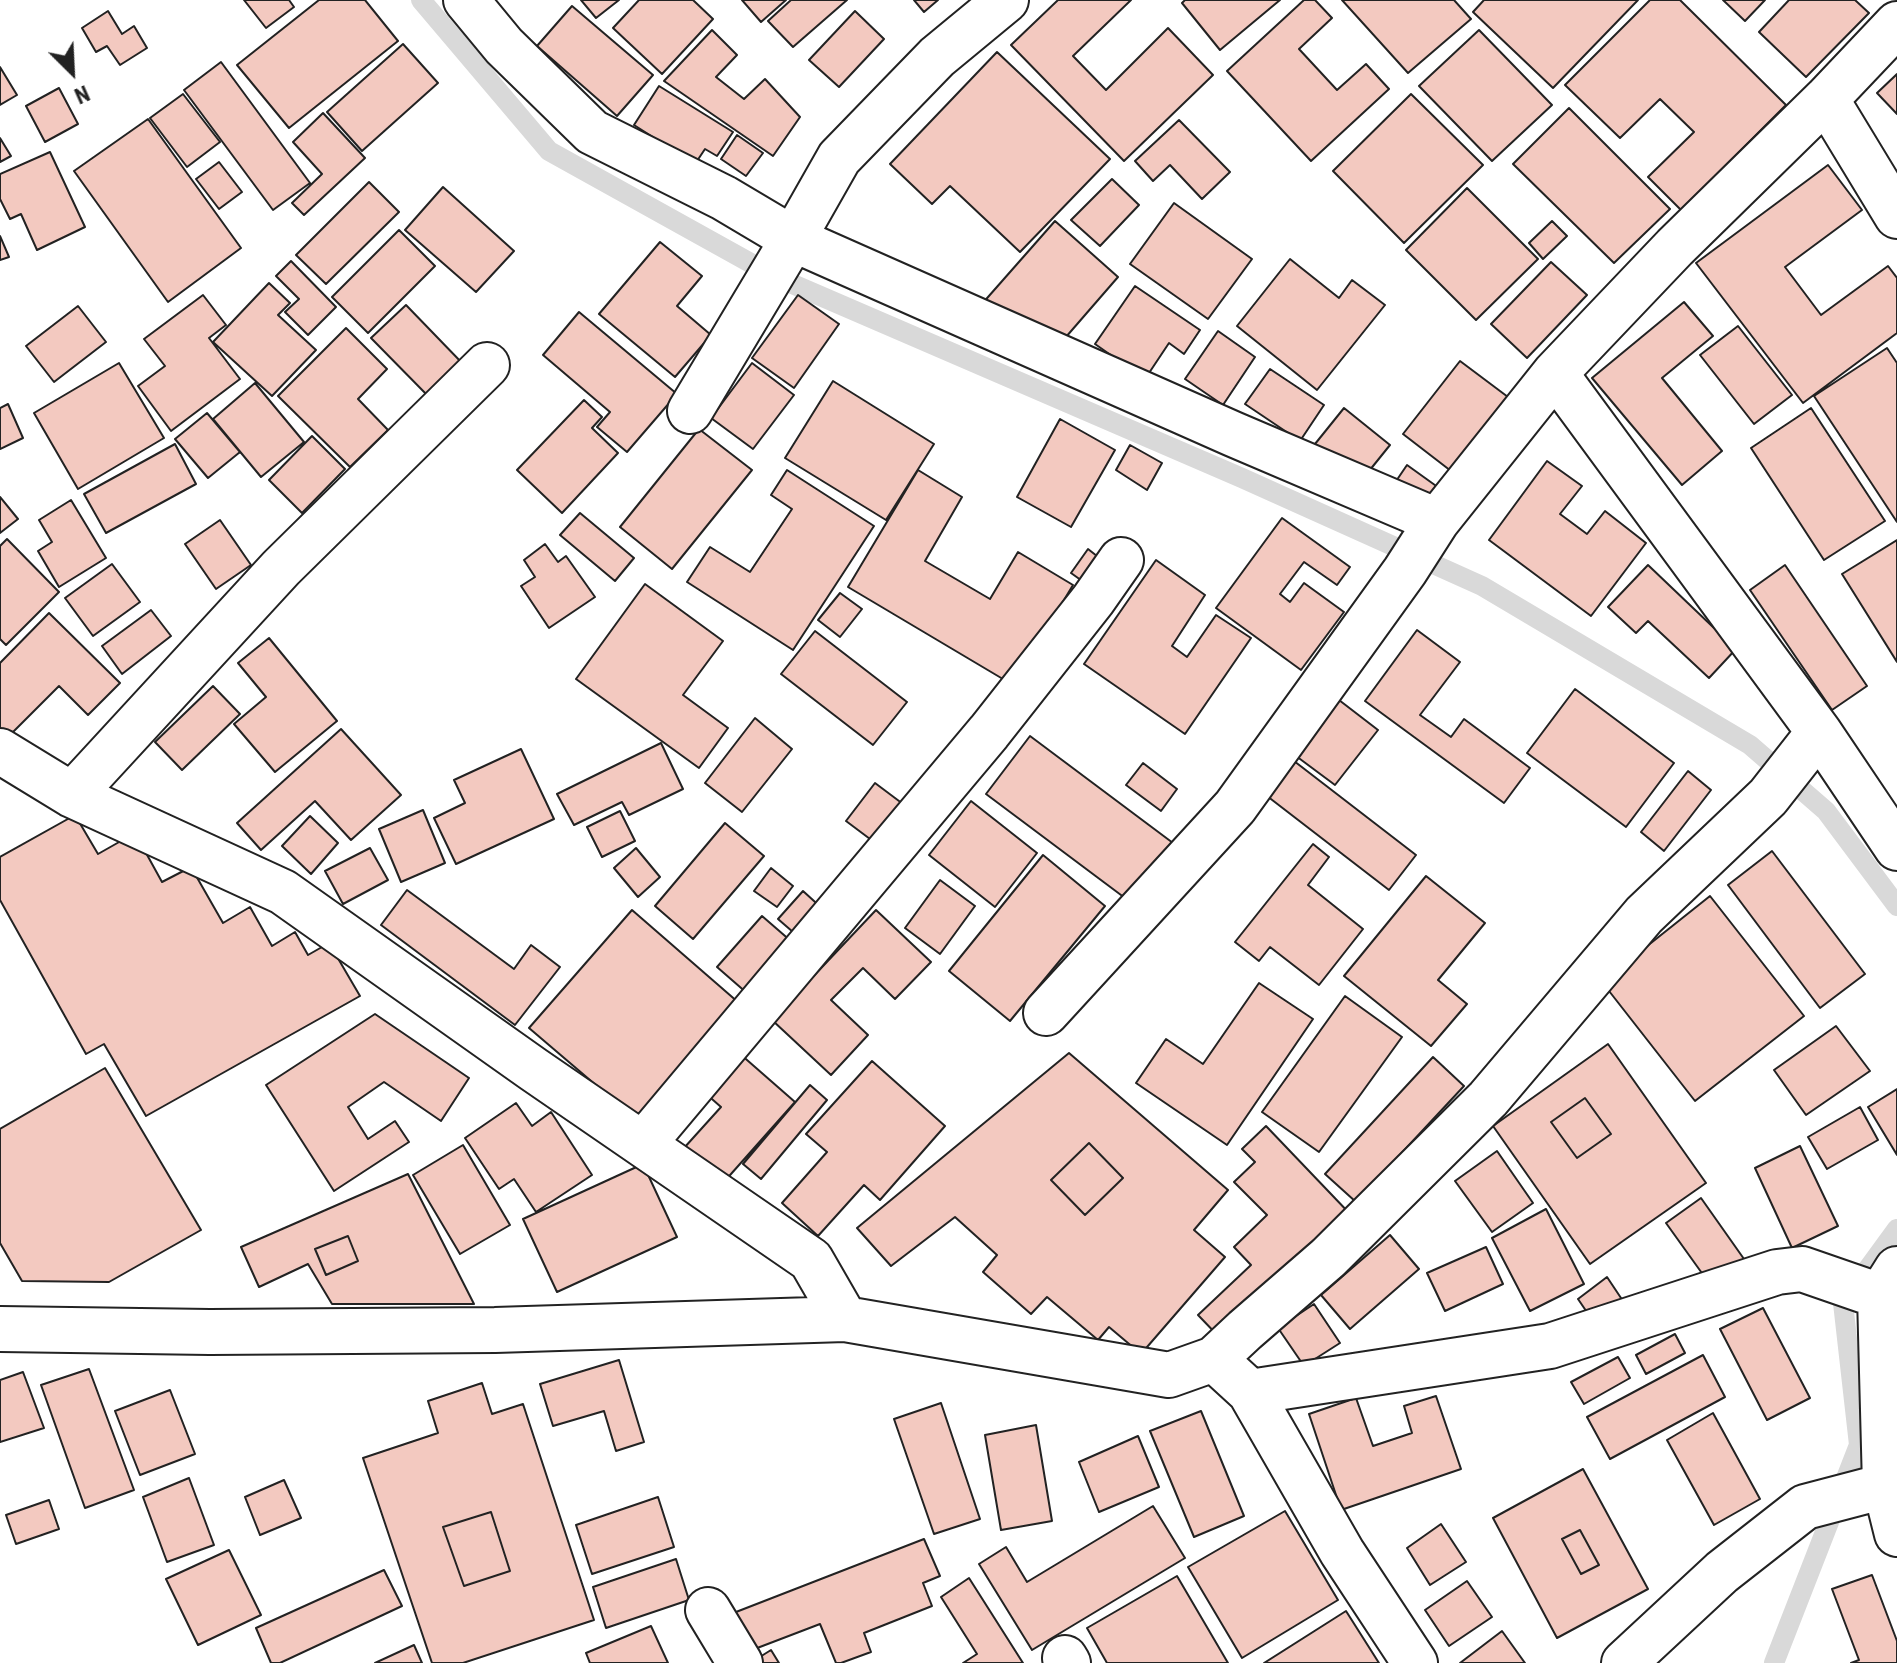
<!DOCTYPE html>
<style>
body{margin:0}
#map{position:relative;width:1897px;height:1663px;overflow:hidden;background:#fff;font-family:"Roboto Condensed",sans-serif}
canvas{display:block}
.north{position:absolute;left:32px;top:32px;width:80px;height:80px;-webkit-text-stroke:6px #fff;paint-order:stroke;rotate:156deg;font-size:22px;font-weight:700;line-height:32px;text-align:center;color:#222}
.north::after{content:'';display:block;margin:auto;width:28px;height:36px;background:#222;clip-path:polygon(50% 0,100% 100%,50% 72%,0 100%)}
</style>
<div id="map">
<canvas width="1897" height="1663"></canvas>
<div class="north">N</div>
</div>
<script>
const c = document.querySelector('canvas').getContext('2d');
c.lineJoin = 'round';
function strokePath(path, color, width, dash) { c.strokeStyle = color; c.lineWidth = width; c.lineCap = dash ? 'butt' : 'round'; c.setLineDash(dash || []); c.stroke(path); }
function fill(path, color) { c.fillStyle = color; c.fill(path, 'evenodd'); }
const stream = new Path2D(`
 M421,0L549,151L774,276L1242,478L1482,586L1750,745L1826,811L1897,906
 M1774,1663L1859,1445L1843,1303L1897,1229`);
const building = new Path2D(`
 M244,0H289L294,7L266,28Z
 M319,0H365L398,41L289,128L237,65Z
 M581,0H619L596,18Z
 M639,0H693L713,19L662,74L613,28Z
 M742,0H786L761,22Z
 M791,0H847L793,47L768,21Z
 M914,0H938L924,12Z
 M1058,0H1131L1073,56L1106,90L1168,28L1213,75L1124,161L1011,45Z
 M1185,0H1280L1220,50L1182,3Z
 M1304,0H1315L1332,18L1299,49L1337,90L1366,64L1389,89L1311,161L1227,71Z
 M1342,0H1454L1471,19L1408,73Z
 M1484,0H1638L1553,88L1473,12Z
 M1650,0H1680L1786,105L1681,210L1648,177L1694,132L1660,99L1620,138L1565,85Z
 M1723,0H1765L1745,21Z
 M1789,0H1855L1869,13L1806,77L1759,32Z
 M572,6L653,75L617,116L537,46Z
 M108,11L122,34L134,26L147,48L120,65L107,46L96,52L82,28Z
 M855,11L884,39L839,87L809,60Z
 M712,30L737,55L716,77L744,99L765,79L800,117L773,156L664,81Z
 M1479,30L1552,105L1492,161L1419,86Z
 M403,44L438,83L362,151L327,112Z
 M997,52L1110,159L1020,252L950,186L932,204L890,164Z
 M221,62L310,183L273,210L184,90Z
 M0,67L17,95L0,105Z
 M1897,74V114L1877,93Z
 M659,86L733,132L717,156L705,149L695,164L634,125Z
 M59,88L78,124L45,142L26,106Z
 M183,94L220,142L187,167L150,118Z
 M1411,94L1483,165L1404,243L1333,171Z
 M1569,108L1670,209L1614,263L1513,164Z
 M323,113L365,158L304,215L292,203L322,174L293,142Z
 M148,119L241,248L168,302L74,171Z
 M1179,120L1230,172L1202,199L1170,165L1153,181L1135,161Z
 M737,135L763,153L746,176L721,159Z
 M0,138L11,156L0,162Z
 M50,152L85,227L37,250L21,214L10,219L0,199V174Z
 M219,162L242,192L219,209L196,179Z
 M1828,165L1862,210L1785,267L1821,315L1888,266L1897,278V333L1803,403L1696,263Z
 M1112,179L1139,205L1100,246L1071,220Z
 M369,182L399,212L326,284L296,255Z
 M443,187L514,251L476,292L405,230Z
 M1467,188L1538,259L1476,320L1406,250Z
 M1174,203L1252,259L1208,319L1130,264Z
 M1055,221L1118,277L1059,345L981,305Z
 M1552,221L1567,236L1543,259L1529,243Z
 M399,230L435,266L368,333L332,297Z
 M0,236L9,257L0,260Z
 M660,242L702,276L677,306L711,335L675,377L599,314Z
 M1290,259L1339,298L1352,280L1385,305L1317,390L1237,326Z
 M291,261L336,307L308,335L285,312L299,299L276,276Z
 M1551,262L1587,295L1527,358L1491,324Z
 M269,283L290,303L278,315L316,350L272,396L213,342Z
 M1135,286L1200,330L1184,354L1169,343L1145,379L1095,344Z
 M203,295L226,325L209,338L240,379L171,431L138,386L165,366L144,339Z
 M798,295L839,324L794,388L752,358Z
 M1684,302L1713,336L1662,378L1722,451L1682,485L1592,378Z
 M406,305L464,365L430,398L371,338Z
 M78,306L106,342L54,382L26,346Z
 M579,312L677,394L627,452L597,427L610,412L543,355Z
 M1738,326L1792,395L1754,424L1700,355Z
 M346,328L387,369L358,399L388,430L350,467L278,396Z
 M1218,331L1255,357L1223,405L1185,379Z
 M1887,348L1897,363V522L1814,396Z
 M1460,361L1508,397L1451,471L1403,434Z
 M119,363L164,438L78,489L34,413Z
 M752,363L794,395L753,449L711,418Z
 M1270,369L1324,405L1300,441L1245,404Z
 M833,381L934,444L886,520L785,458Z
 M255,383L304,442L261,477L213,419Z
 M584,400L602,417L592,428L618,453L562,513L517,470Z
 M8,404L23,438L0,449V408Z
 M1344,408L1390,445L1361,481L1315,444Z
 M1811,408L1885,521L1824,560L1751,448Z
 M207,413L240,452L208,478L175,439Z
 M1060,419L1115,450L1071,527L1017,497Z
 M699,429L752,470L672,569L620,527Z
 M312,436L345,469L302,513L269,480Z
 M175,444L196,484L106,533L84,494Z
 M1130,445L1162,463L1147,490L1116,470Z
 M1547,461L1582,486L1560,514L1587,534L1605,511L1646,543L1591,616L1489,540Z
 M1407,465L1439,488L1423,512L1390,490Z
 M787,470L874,526L793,650L687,582L710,547L750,572L792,509L771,495Z
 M918,470L962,497L925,561L990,599L1018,552L1073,585L1013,685L848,587Z
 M0,497L18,519L0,533Z
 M71,500L106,558L59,587L38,551L52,542L39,520Z
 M580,513L634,558L615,581L560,535Z
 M1282,518L1350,567L1337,585L1304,562L1280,594L1290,602L1304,583L1344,612L1301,670L1216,608Z
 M220,520L251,565L216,589L185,544Z
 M7,539L59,592L6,645L0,639V546Z
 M1897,540V662L1842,574Z
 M545,544L558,562L566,556L595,597L549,628L521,586L535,577L524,560Z
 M1088,549L1102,560L1085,583L1071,573Z
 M1156,560L1205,595L1172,646L1187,657L1216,615L1251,638L1185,734L1084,664Z
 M112,564L140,602L93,636L65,598Z
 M1648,565L1736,649L1709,678L1648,621L1636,633L1608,607Z
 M1785,565L1867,686L1832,710L1750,590Z
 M645,584L723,641L683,695L728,728L699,768L576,679Z
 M840,593L862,609L840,637L818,620Z
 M151,610L171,636L122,674L102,646Z
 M49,613L120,683L88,715L59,686L6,739L0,733V663Z
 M1417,630L1460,662L1420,715L1451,737L1464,719L1530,768L1504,803L1365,701Z
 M815,631L907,702L873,745L781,674Z
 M269,638L337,721L275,772L234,724L266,697L238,663Z
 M213,686L240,714L182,770L155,742Z
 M1575,689L1674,763L1626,827L1527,753Z
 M1339,700L1378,730L1335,785L1296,756Z
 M755,718L792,749L742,812L705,783Z
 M341,729L401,795L351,840L315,801L261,850L237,823Z
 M1030,736L1177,846L1133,904L986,794Z
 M661,743L683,789L629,815L622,802L574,825L557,794Z
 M521,749L554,819L456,864L434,818L465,803L454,780Z
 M1294,761L1416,855L1389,890L1267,796Z
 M1143,763L1177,789L1161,811L1126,785Z
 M1688,771L1711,790L1664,851L1641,832Z
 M875,783L903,804L874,842L846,821Z
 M971,801L1037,853L995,907L929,855Z
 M423,810L445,863L401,882L379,829Z
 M620,811L635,841L602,857L587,827Z
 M75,815L98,854L135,833L162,882L191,867L223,923L250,907L272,946L295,932L308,955L329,943L360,996L146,1116L104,1044L86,1054L0,900V857Z
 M310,816L338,843L311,874L282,846Z
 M725,823L764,856L693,939L655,906Z
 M1313,844L1329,857L1308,885L1363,929L1319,985L1270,947L1259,961L1235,942Z
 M370,848L388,880L343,904L325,871Z
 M636,848L660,877L638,897L614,868Z
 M1772,851L1865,974L1820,1008L1728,885Z
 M1043,855L1105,906L1010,1021L949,971Z
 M771,868L793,886L777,907L754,891Z
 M1426,876L1485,923L1438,980L1467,1004L1431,1046L1344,976Z
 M940,880L975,906L940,954L905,928Z
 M407,890L514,969L531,945L560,967L515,1025L381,925Z
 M803,891L825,911L801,939L778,919Z
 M1710,896L1804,1016L1695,1101L1602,982Z
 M632,910L739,1003L638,1121L529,1028Z
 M876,910L931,962L895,999L863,968L831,1000L868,1035L831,1075L772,1020Z
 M762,916L792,942L748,994L717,967Z
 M1259,983L1313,1019L1227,1145L1136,1083L1166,1039L1203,1064Z
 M1345,996L1402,1037L1319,1152L1262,1112Z
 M375,1014L469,1078L441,1121L384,1082L348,1107L368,1139L395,1121L409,1142L334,1191L266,1085Z
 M1836,1026L1870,1071L1806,1115L1774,1070Z
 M1608,1044L1706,1183L1590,1264L1493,1126ZM1585,1098L1611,1134L1577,1158L1551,1122Z
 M731,1046L795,1102L723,1183L684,1148L721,1107L696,1085Z
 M1069,1053L1228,1190L1194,1230L1225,1257L1141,1354L1109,1327L1098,1340L1047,1297L1031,1314L983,1272L997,1255L955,1217L891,1266L857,1228ZM1089,1143L1123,1178L1085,1215L1051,1180Z
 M1433,1057L1464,1086L1356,1202L1325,1174Z
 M872,1061L945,1126L880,1200L864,1185L818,1236L782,1203L827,1152L806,1134Z
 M105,1068L201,1230L109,1282L22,1281L0,1243V1129Z
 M810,1085L827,1100L761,1179L743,1164Z
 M1897,1089V1155L1868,1107Z
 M1585,1098L1611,1134L1577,1158L1551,1122Z
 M516,1103L532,1126L551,1112L592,1175L536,1212L514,1179L499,1189L465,1138Z
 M1860,1107L1878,1140L1827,1169L1808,1137Z
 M1266,1126L1352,1216L1222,1340L1198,1315L1251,1265L1234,1247L1267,1215L1234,1182L1255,1162L1242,1149Z
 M1089,1143L1123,1178L1085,1215L1051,1180Z
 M463,1145L510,1225L460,1254L413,1175Z
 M1800,1146L1838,1226L1792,1248L1755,1168Z
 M1497,1151L1533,1203L1492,1232L1455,1181Z
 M643,1164L677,1237L557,1292L523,1219Z
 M408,1174L474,1304H332L308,1264L259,1287L241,1247ZM348,1236L358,1261L326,1275L315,1249Z
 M1701,1198L1744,1259L1709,1283L1666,1223Z
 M1546,1209L1584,1284L1530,1311L1492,1238Z
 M1390,1235L1419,1269L1350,1329L1321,1295Z
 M348,1236L358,1261L326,1275L315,1249Z
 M1486,1247L1503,1284L1445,1311L1427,1273Z
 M1607,1277L1625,1304L1595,1324L1578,1299Z
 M1314,1304L1340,1343L1304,1366L1278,1328Z
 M1763,1308L1810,1398L1767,1420L1720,1329Z
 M1675,1334L1685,1353L1646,1374L1636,1355Z
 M1703,1355L1725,1397L1610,1459L1587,1417Z
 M1618,1357L1630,1378L1584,1404L1571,1382Z
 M619,1360L644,1442L616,1451L604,1411L553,1426L540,1384Z
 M89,1369L134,1490L85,1508L41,1385Z
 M23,1372L44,1428L0,1442V1380Z
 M482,1383L492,1414L523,1404L594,1620L463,1663H432L363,1458L438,1433L428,1401ZM491,1512L510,1571L464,1586L443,1527Z
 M170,1390L195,1454L140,1475L115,1411Z
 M1436,1396L1461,1469L1341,1510L1309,1414L1356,1398L1373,1446L1412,1433L1404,1406Z
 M941,1403L980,1519L934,1534L894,1419Z
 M1201,1411L1244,1516L1194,1537L1150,1431Z
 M1713,1413L1760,1499L1714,1525L1667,1440Z
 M1036,1425L1052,1521L1001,1530L985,1435Z
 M1138,1436L1159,1487L1099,1512L1079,1462Z
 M1583,1469L1648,1589L1557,1638L1493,1518ZM1580,1530L1599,1565L1581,1574L1562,1539Z
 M189,1478L214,1545L167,1562L143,1497Z
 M284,1480L301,1518L260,1535L245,1497Z
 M658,1497L674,1547L592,1574L576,1525Z
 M49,1500L59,1529L16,1544L6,1515Z
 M1153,1506L1185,1558L1032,1650L979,1564L1006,1547L1027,1582Z
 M1285,1511L1338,1600L1242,1658L1188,1567Z
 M491,1512L510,1571L464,1586L443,1527Z
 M1441,1524L1466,1562L1430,1585L1407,1548Z
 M1580,1530L1599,1565L1581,1574L1562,1539Z
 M924,1539L940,1576L923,1583L932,1606L864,1633L871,1652L841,1663H836L820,1624L752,1650L736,1612Z
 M229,1550L261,1615L198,1645L166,1579Z
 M676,1559L689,1600L606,1628L593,1587Z
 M384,1570L402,1606L280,1663H271L256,1628Z
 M1872,1575L1897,1641V1663H1851L1859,1660L1832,1589Z
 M1177,1576L1228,1663H1107L1087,1628Z
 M969,1578L1023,1663H963L977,1654L941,1597Z
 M1467,1581L1492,1617L1449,1646L1425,1610Z
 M1346,1611L1379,1663H1264Z
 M651,1626L668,1663H590L586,1653Z
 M1502,1631L1525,1663H1460Z
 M414,1645L422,1663H375Z
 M771,1650L779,1663H757L755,1660Z`);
const minor = new Path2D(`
 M466,0L504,46L592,132L724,198L793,239L1233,434L1437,521
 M1826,99L1897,216
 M1555,373L1819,732L1897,848
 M690,411L793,239L839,158L937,57L1006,0
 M0,751L72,795L283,892L533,1069L811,1260L845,1319
 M72,795L281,568L487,365
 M1046,1013L1235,807L1405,571L1437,521L1555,373L1675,247L1826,99L1897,24
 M643,1144L989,732L1093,600L1121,560
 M1897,1269L1880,1296L1885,1486L1897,1534
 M0,1329L210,1332L495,1330L845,1319L1169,1375L1214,1359L1250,1392L1550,1346L1777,1272L1802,1269L1880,1296
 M1214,1359L1245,1330L1328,1258L1488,1099L1644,915L1768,797L1819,732
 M1250,1392L1342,1552L1415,1663
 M708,1610L740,1663
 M1065,1658L1068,1663
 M1624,1663L1722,1572L1805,1507L1885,1486L1897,1480`);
strokePath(stream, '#d9d9d9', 20);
fill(building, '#f3c9c0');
strokePath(building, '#222', 2);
strokePath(minor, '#222', 48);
strokePath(minor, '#fff', 44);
</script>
